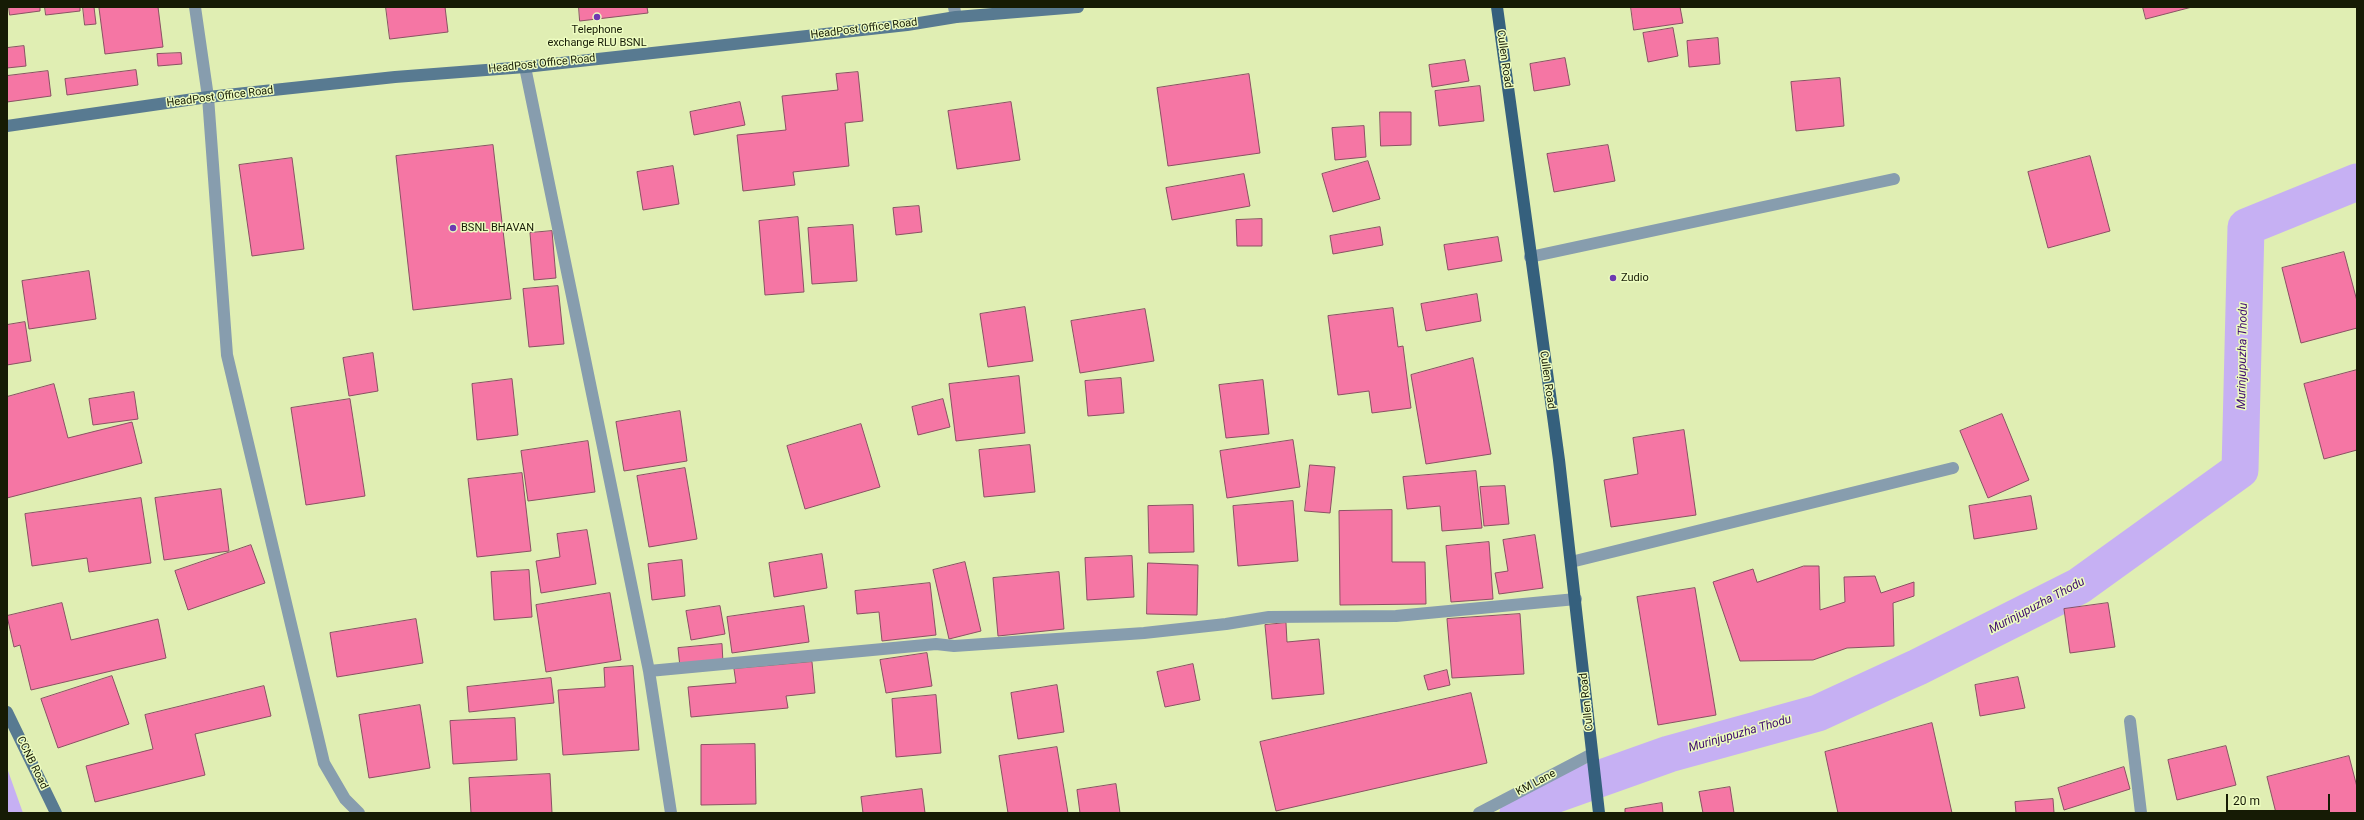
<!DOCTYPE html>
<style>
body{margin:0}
#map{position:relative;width:2364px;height:820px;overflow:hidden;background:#e0eeb3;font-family:Roboto,sans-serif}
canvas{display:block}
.frame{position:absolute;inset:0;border:8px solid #161b05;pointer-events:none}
.scale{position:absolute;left:2226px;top:794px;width:104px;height:18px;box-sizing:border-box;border:2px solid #161b05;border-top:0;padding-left:5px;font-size:12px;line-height:14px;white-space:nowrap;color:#161b05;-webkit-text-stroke:3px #edfcc0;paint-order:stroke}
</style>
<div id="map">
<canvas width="2364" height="820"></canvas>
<div class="frame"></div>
<div class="scale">20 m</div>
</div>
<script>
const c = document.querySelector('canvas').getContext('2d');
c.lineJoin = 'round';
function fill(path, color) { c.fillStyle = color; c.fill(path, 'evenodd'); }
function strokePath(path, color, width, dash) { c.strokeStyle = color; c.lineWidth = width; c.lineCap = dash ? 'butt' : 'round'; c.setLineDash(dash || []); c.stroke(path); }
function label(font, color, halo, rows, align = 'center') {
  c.font = font + ' Roboto,sans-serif'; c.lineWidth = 3; c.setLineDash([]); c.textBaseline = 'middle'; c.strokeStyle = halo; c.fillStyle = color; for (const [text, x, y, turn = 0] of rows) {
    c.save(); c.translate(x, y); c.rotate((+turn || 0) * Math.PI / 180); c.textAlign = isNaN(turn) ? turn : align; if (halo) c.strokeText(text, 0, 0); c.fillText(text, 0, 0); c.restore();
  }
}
const water = new Path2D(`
 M7,768L23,813H7Z`);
const canal = new Path2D(`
 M1518,813L1534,802L1669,754L1818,713L1918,667L2079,586L2240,470L2246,227L2357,182`);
const building = new Path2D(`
 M9,7H40V11L10,15Z
 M45,7H80V11L46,15Z
 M83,7H94L96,24L85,25Z
 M110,7H158L163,47L105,54L99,8Z
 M386,7H445L448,32L390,39Z
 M579,7H647L648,13L580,21Z
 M1631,7H1680L1683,23L1634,30Z
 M2143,7H2192L2146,19Z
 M1673,28L1678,56L1648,62L1643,33Z
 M1718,38L1720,64L1689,67L1687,41Z
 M24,46L26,66L7,68V48Z
 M181,53L182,64L158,66L157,54Z
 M1565,58L1570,85L1534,91L1530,64Z
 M1465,60L1469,81L1432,87L1429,65Z
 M136,70L138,85L67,95L65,79Z
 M48,71L51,96L7,102V76Z
 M858,72L863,121L845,123L849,166L793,172L795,185L743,191L737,135L786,130L782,96L838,90L836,74Z
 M1249,74L1260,153L1168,166L1157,88Z
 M1840,78L1844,126L1796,131L1791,82Z
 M1480,86L1484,121L1439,126L1435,91Z
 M740,102L745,125L694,135L690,112Z
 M1011,102L1020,160L957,169L948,111Z
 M1380,112H1411V145L1381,146Z
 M1364,126L1366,157L1335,160L1332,128Z
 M493,145L511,299L413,310L396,156Z
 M1608,145L1615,181L1554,192L1547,154Z
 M2090,156L2110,231L2048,248L2028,172Z
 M292,158L304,249L252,256L239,165Z
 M1368,161L1380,199L1333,212L1322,174Z
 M673,166L679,204L643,210L637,172Z
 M1244,174L1250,206L1172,220L1166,188Z
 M919,206L922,232L896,235L893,208Z
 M798,217L804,292L765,295L759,221Z
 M1262,219V246H1237L1236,220Z
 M853,225L857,281L812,284L808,228Z
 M1380,227L1383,245L1333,254L1330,236Z
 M552,231L556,278L534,280L530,233Z
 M1498,237L1502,261L1448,270L1444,245Z
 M2344,252L2357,301V328L2301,343L2282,268Z
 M89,271L96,319L29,329L22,281Z
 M558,286L564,344L529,347L523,289Z
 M1477,294L1481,321L1426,331L1421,304Z
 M1025,307L1033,361L988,367L980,314Z
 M1393,308L1398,347L1403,346L1411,408L1372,413L1369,391L1338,395L1328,316Z
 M1145,309L1154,361L1080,373L1071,321Z
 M25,322L31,361L7,365V325Z
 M373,353L378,391L349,396L343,358Z
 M1473,358L1491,454L1426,464L1411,375Z
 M2357,370V450L2324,459L2304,384Z
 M1019,376L1025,433L956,441L949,384Z
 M1121,378L1124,413L1088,416L1085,381Z
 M512,379L518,435L477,440L472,384Z
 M1263,380L1269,434L1226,438L1219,385Z
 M54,384L68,438L132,422L142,463L7,498V397Z
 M134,392L138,419L93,425L89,399Z
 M350,399L365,496L306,505L291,408Z
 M943,399L950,427L918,435L912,407Z
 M680,411L687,461L624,471L616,422Z
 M2002,414L2029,480L1988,498L1960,431Z
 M861,424L880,487L805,509L787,446Z
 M1684,430L1696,515L1611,527L1604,480L1638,474L1633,438Z
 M1293,440L1300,487L1227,498L1220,451Z
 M588,441L595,492L528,501L521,451Z
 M1030,445L1035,492L984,497L979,450Z
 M1310,465L1335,467L1330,513L1305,511Z
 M685,468L697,539L649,547L637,476Z
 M1476,471L1482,528L1442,531L1440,506L1407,509L1403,477Z
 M522,473L531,551L477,557L468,479Z
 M1505,486L1509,524L1484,526L1480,487Z
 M221,489L229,551L164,560L155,498Z
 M2031,496L2037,529L1974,539L1969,506Z
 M141,498L151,563L89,572L87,558L32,566L25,514Z
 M1293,501L1298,561L1238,566L1233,506Z
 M1193,505L1194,552L1149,553L1148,506Z
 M1392,510V562H1425L1426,604L1340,605L1339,511Z
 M587,530L596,584L541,593L536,561L560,557L557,534Z
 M1535,535L1543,588L1499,594L1495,573L1508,571L1503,540Z
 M1489,542L1493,599L1451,602L1446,546Z
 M251,545L265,583L188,610L175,571Z
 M822,554L827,588L774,597L769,563Z
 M1132,556L1134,597L1087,600L1085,558Z
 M682,560L685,596L652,600L648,564Z
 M965,562L981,631L949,639L933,570Z
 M1148,563L1198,565L1197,615L1147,614Z
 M1804,566H1819L1820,610L1845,602L1844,577L1875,576L1881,593L1914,582V596L1893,603L1894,646L1847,648L1813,660L1740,661L1713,582L1753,569L1757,582Z
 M529,570L532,617L494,620L491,572Z
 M1059,572L1064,629L998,636L993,578Z
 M930,583L936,635L882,641L879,612L857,614L855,591Z
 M1695,588L1716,715L1658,725L1637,597Z
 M610,593L621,660L546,672L536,605Z
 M62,603L71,640L158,619L166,658L31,690L20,645L14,647L7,616Z
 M2108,603L2115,647L2070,653L2064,609Z
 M720,606L725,634L691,640L686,611Z
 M804,606L809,642L732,653L727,617Z
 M1520,614L1524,674L1452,678L1447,619Z
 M416,619L423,663L337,677L330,633Z
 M1286,623L1287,642L1319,639L1324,694L1272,699L1265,625Z
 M722,644L723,663L680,667L678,648Z
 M927,653L932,686L886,693L880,660Z
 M812,662L815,693L786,696L788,708L691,717L688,687L736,683L734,669Z
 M1193,664L1200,700L1165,707L1157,672Z
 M633,666L639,750L563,755L558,690L605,687L604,668Z
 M1447,670L1450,685L1428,690L1424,676Z
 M112,676L129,724L58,748L41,699Z
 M2018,677L2025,708L1980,716L1975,685Z
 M551,678L554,703L469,712L467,687Z
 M1057,685L1064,732L1018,739L1011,693Z
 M264,686L271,716L195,734L205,775L95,802L86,766L153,749L145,715Z
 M1471,693L1487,763L1276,811L1260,742Z
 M936,695L941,753L896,757L892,699Z
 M420,705L430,768L369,778L359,715Z
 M515,718L517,760L453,764L450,721Z
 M1932,723L1952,813H1838L1825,752Z
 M755,744L756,804L701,805V745Z
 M2226,746L2236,785L2177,800L2168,760Z
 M1057,747L1068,813H1008L999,756Z
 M2349,756L2357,787V813H2276L2267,777Z
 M2124,767L2130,789L2064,810L2058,788Z
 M550,774L552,813H471L469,778Z
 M1116,784L1120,813H1080L1077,790Z
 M1730,787L1734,813H1703L1699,792Z
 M922,789L925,813H863L861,797Z
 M2053,799L2054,813H2016L2015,802Z
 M1662,803L1663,813H1625V809Z`);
const lane = new Path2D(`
 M1530,257L1894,179`);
const street = new Path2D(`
 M195,7L208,97L227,355L324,763L345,799L359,813
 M954,7L956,17
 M525,67L649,671L671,813
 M1571,562L1953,468
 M649,671L936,644L954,646L1144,633L1226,624L1269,617L1396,616L1576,599
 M2130,721L2141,813
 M1479,813L1592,754`);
const secondary = new Path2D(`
 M7,126L208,97L395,77L525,67L907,25L956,17L1078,7
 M7,712L56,813`);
const primary = new Path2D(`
 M1497,7L1559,460L1599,813`);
const markers = [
 [597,17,4,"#6d3ab1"],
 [453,228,4,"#6d3ab1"],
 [1613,278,4,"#6d3ab1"]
];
const streetNames = [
 ["HeadPost Office Road",864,29,-7],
 ["Cullen Road",1504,59,82],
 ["HeadPost Office Road",542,64,-6],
 ["HeadPost Office Road",220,97,-7],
 ["Cullen Road",1547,380,82],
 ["Cullen Road",1587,702,-96],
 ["CCNB Road",32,763,64],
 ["KM Lane",1536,783,-28]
];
const poiNames = [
 ["Telephone",597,30,"center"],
 ["exchange RLU BSNL",597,43,"center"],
 ["BSNL BHAVAN",461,228],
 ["Zudio",1621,278]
];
const waterNames = [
 ["Murinjupuzha Thodu",2243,356,-89],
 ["Murinjupuzha Thodu",2037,606,-28],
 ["Murinjupuzha Thodu",1740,734,-16]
];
fill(water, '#c6b0f3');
strokePath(canal, '#c6b0f3', 37);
fill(building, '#f576a4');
strokePath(building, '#895163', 1);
strokePath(lane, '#879dae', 12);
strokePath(street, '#879dae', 12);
strokePath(secondary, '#587a91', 12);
strokePath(primary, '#35607d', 12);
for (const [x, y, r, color] of markers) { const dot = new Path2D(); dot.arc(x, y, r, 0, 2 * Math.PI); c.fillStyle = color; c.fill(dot); strokePath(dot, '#edfcc0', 1.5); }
label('11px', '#161b05', '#edfcc0', streetNames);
label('11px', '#161b05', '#edfcc0', poiNames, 'left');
label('italic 12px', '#3d096f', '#edfcc0', waterNames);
</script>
